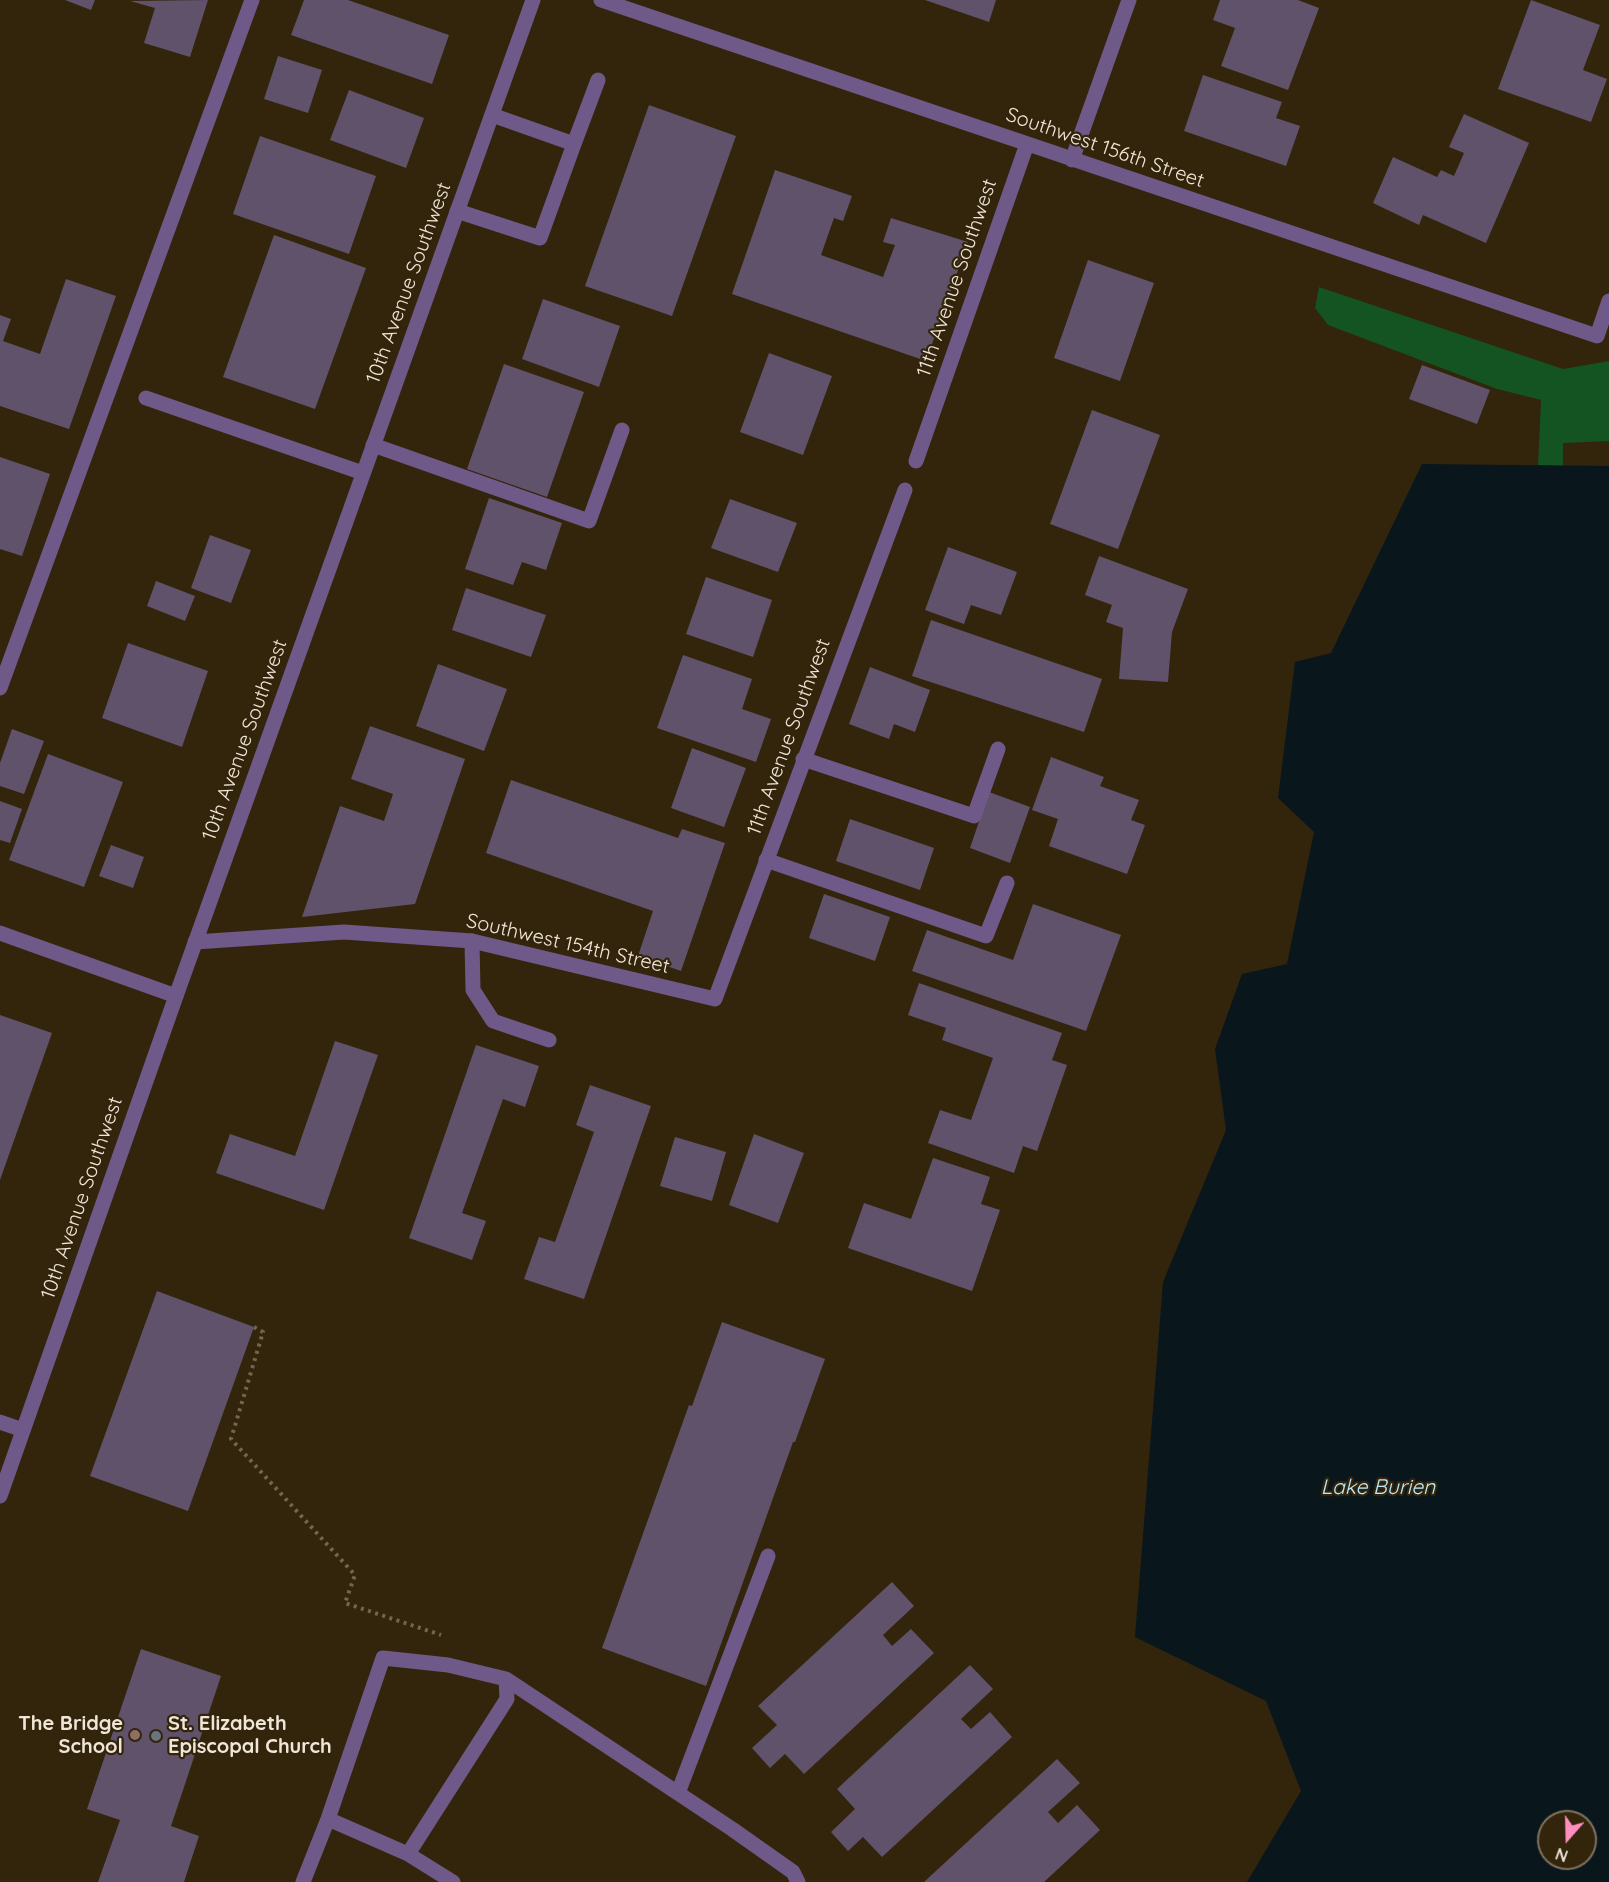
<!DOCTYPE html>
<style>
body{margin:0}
#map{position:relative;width:1609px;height:1882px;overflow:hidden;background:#33240c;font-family:Quicksand,sans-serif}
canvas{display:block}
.north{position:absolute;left:1537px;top:1810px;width:60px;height:60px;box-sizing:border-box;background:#33240c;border:2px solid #7f725e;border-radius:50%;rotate:200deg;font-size:16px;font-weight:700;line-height:24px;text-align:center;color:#f0e6d8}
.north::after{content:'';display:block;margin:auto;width:21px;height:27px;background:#fd8ebe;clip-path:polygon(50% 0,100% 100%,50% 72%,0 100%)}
</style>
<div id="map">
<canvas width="1609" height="1882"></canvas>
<div class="north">N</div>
</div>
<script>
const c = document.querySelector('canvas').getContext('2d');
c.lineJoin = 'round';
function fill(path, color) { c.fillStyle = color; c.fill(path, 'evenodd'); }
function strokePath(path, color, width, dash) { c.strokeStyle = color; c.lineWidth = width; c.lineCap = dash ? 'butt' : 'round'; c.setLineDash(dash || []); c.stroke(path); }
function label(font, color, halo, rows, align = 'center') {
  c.font = font + ' Quicksand,sans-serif'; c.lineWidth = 4.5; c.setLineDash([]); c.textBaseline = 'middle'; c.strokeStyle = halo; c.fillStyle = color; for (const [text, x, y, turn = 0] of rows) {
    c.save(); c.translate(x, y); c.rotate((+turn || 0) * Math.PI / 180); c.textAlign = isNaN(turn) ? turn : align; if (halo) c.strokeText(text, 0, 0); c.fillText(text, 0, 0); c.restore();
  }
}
const green = new Path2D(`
 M1319,287L1563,369L1609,361V441L1563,443V466L1538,465L1541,400L1497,389L1328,325L1315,308Z`);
const water = new Path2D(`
 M1422,464L1609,466V1882H1247L1301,1791L1266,1701L1135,1637L1163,1282L1226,1130L1215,1049L1242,974L1287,964L1314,832L1278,798L1295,662L1331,653ZM1549,1822H1585V1858H1549Z`);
const building = new Path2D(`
 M65,0H95L91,10Z
 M208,0L190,57L144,43L155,8L130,1Z
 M304,0H348L449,35L432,84L291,35Z
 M925,0H996L989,22Z
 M1220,0H1298L1319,8L1288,90L1221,66L1235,28L1213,20Z
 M1531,0L1600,25L1583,70L1607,79L1591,122L1498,89Z
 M278,56L322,70L308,113L264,99Z
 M1203,75L1282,102L1276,118L1300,126L1286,166L1184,131Z
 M349,90L424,118L406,168L330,140Z
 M649,105L736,136L672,316L585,286Z
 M1464,114L1529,143L1486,243L1423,215L1419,225L1373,203L1393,157L1437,177L1441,170L1454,176L1464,153L1449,147Z
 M260,136L376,176L349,254L233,214Z
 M775,170L852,196L843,221L834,218L821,255L883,277L895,245L883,242L891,218L968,242L926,361L732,294Z
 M274,235L366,268L315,409L223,377Z
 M1088,260L1154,283L1120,381L1054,358Z
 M66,279L116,296L69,429L0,406V315L11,319L3,341L40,354Z
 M543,299L620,326L599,387L522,359Z
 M769,353L832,376L803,455L740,432Z
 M504,364L584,392L547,497L467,469Z
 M1422,365L1490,390L1477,424L1409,399Z
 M1092,410L1160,435L1118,549L1050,524Z
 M0,457L50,474L22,556L0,549Z
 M489,498L562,523L546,570L522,562L513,585L465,569Z
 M730,499L797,523L778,572L711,548Z
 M210,535L251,550L231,603L191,588Z
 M948,547L1017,572L1001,615L971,605L964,624L925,610Z
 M1099,556L1188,589L1172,632L1168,682L1119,679L1123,628L1106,622L1112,605L1085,595Z
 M706,577L772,600L753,657L686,634Z
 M156,581L195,596L185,621L147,606Z
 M466,588L546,615L531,657L452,630Z
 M931,620L1102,679L1084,732L912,676Z
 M128,643L208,671L182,747L102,718Z
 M683,655L752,679L742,709L771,719L756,762L657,728Z
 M438,664L507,689L484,751L416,726Z
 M870,667L930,690L915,732L894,724L889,739L849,724Z
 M370,726L465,759L415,904L302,917L340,806L384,821L393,794L351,779Z
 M12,729L44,741L24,794L0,786V763Z
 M692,748L746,768L724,827L671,808Z
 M48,754L123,782L84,887L9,860Z
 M1051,757L1104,777L1100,786L1139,800L1131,820L1145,825L1127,874L1049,846L1058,819L1032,810Z
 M511,780L678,838L682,829L725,843L681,971L638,956L653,911L486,853Z
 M989,792L1030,807L1010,863L970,848Z
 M0,801L22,809L10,843L0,840Z
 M850,819L934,848L920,890L836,861Z
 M111,845L144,857L133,888L99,876Z
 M824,894L890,917L875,961L809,938Z
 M1033,904L1121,935L1086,1031L912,971L927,930L1013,960Z
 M919,983L1062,1033L1052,1060L1067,1065L1037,1151L1023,1146L1014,1173L928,1143L940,1110L971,1120L993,1058L942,1040L946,1028L908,1015Z
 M0,1015L52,1033L0,1180Z
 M335,1041L378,1055L324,1210L216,1173L230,1134L295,1156Z
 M476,1045L539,1066L525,1107L503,1099L462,1213L486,1221L472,1260L409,1238Z
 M590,1085L651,1106L584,1299L524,1279L539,1237L555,1242L594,1132L576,1125Z
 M754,1134L804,1153L778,1223L729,1205Z
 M675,1137L726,1152L712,1201L660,1186Z
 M933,1158L990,1177L981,1204L1000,1210L972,1291L848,1248L864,1203L911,1219Z
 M157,1291L254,1327L188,1511L90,1476Z
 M722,1322L825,1359L795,1442H793L706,1686L602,1648L689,1405L692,1406Z
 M892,1582L914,1606L883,1635L892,1646L911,1629L934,1653L804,1774L785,1754L770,1768L752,1748L777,1725L758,1706Z
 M141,1649L221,1676L171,1826L199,1836L184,1882H98L120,1820L87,1809Z
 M970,1665L993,1689L961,1719L971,1729L990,1712L1012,1737L882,1857L863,1837L848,1851L831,1832L855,1809L837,1789Z
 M1057,1759L1080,1783L1048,1812L1058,1823L1077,1805L1100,1830L1044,1882H924Z`);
const path = new Path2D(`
 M254,1327L263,1332L231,1439L355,1575L345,1603L441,1635`);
const service = new Path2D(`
 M574,144L598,80
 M457,211L540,238L574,144L492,115
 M146,398L363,473
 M373,445L589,521L622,430
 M0,688L252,0
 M803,759L974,816L998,749
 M766,860L986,936L1007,883
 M472,941L473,990L493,1021L549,1040
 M0,1422L23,1430
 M678,1793L768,1556
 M328,1819L408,1854L453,1882
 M408,1854L507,1699L506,1679
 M303,1882L328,1819L383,1658L448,1665L506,1679L732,1829L793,1872L798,1882`);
const minor = new Path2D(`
 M601,0L1597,336L1609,301
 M1072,160L1129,0
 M916,461L1027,144
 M0,933L176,996
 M195,942L344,932L472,941L715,999L905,490`);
const tertiary = new Path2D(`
 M0,1496L176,996L533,0`);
const markers = [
 [135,1735,6,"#8d6e63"],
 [156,1736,6,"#6b7280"]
];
const streetNames = [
 ["Southwest 156th Street",1105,148,19],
 ["11th Avenue Southwest",957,278,-71],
 ["10th Avenue Southwest",409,283,-70],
 ["11th Avenue Southwest",789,737,-70],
 ["10th Avenue Southwest",245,740,-70],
 ["Southwest 154th Street",568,944,13],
 ["10th Avenue Southwest",82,1198,-71]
];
const poiNames = [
 ["The Bridge",123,1724],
 ["School",123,1747],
 ["St. Elizabeth",168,1724,"left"],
 ["Episcopal Church",168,1747,"left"]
];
const waterNames = [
 ["Lake Burien",1378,1488]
];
fill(green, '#135422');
fill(water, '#09171d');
fill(building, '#60526b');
strokePath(path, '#736551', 4, [3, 4.5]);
strokePath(service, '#6f5989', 15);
strokePath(minor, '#6f5989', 15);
strokePath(tertiary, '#6f5989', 15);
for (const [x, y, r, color] of markers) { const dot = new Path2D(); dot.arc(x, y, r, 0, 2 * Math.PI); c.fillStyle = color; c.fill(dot); strokePath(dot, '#33240c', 2); }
label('20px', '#f0e6d8', '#33240c', streetNames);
label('bold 20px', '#f0e6d8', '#33240c', poiNames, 'right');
label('italic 21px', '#b8eafe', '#33240c', waterNames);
</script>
